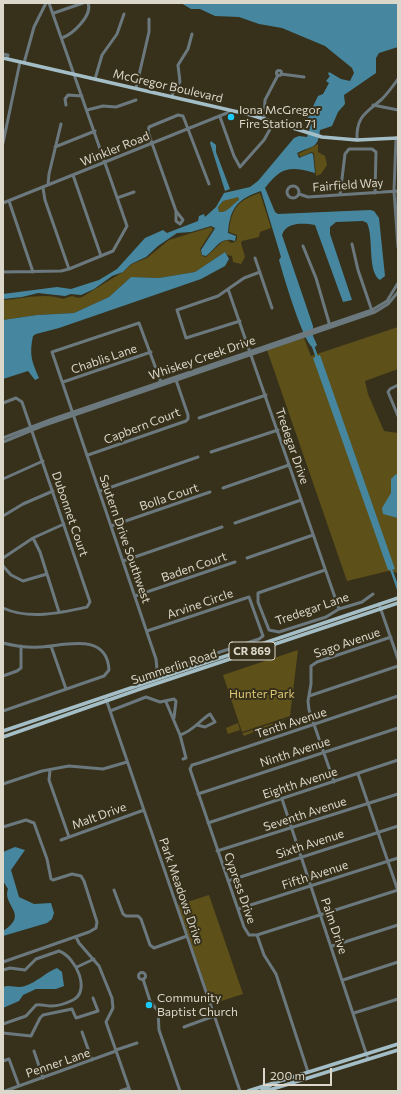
<!DOCTYPE html>
<style>
body{margin:0}
#map{position:relative;width:401px;height:1094px;overflow:hidden;background:#37311b;font-family:Commissioner,sans-serif}
canvas{display:block}
.frame{position:absolute;inset:0;border:4px solid #dbd7ca;pointer-events:none}
.scale{position:absolute;left:263px;top:1068px;width:69px;height:18px;box-sizing:border-box;border:2px solid #dbd7ca;border-top:0;padding-left:5px;font-size:12px;line-height:14px;white-space:nowrap;color:#dbd7ca;-webkit-text-stroke:3px #37311b;paint-order:stroke}
</style>
<div id="map">
<canvas width="401" height="1094"></canvas>
<div class="frame"></div>
<div class="scale">200 m</div>
</div>
<script>
const c = document.querySelector('canvas').getContext('2d');
c.lineJoin = 'round';
function fill(path, color) { c.fillStyle = color; c.fill(path, 'evenodd'); }
function strokePath(path, color, width, dash) { c.strokeStyle = color; c.lineWidth = width; c.lineCap = dash ? 'butt' : 'round'; c.setLineDash(dash || []); c.stroke(path); }
function label(font, color, halo, rows, align = 'center') {
  c.font = font + ' Commissioner,sans-serif'; c.lineWidth = 4; c.setLineDash([]); c.textBaseline = 'middle'; c.strokeStyle = halo; c.fillStyle = color; for (const [text, x, y, turn = 0] of rows) {
    c.save(); c.translate(x, y); c.rotate((+turn || 0) * Math.PI / 180); c.textAlign = isNaN(turn) ? turn : align; if (halo) c.strokeText(text, 0, 0); c.fillText(text, 0, 0); c.restore();
  }
}
const green = new Path2D(`
 M318,144V152L325,156L327,165L321,174L316,176L314,153L311,152L301,157L298,154Z
 M260,193L271,228L260,232L259,237L242,241L241,243L245,257L241,264L233,262L232,256L227,255L225,252L195,272L159,278L131,277L109,297L74,313L37,315L3,320V300C21,299 46,292 63,299L72,296L78,298L82,297L123,272L132,264L147,258L169,240L211,227L213,229L200,249L202,256L206,257L222,242L227,240L231,243L235,242L237,239V235L229,232C231,209 238,200 260,193Z
 M238,196L239,200C232,204 228,213 219,212L218,207L223,201Z
 M398,327V369L365,381L368,394L384,431L398,433V573L388,571L347,581L267,350L304,338L311,356Z
 M298,650L290,716L242,732L223,675Z
 M289,718L244,736L242,733H243Z
 M238,723L240,730L228,734L226,728Z
 M209,895L243,994L212,1004L178,905Z`);
const water = new Path2D(`
 M181,3H398V47L379,53L376,58V73L344,95L345,104L338,112L332,126L320,130C318,149 313,145 297,153L299,158L311,153L313,154L315,173C290,166 281,167 265,188L275,212L278,214L370,210L374,211L379,218L385,276L380,280C367,272 374,237 367,223L363,221L336,222L330,227V234L352,300L343,302L315,225C303,223 286,222 282,235L313,326V336L317,345L314,348C304,346 283,274 279,260L281,257L261,191C238,199 230,207 228,233L236,236L235,241C220,236 217,248 206,256L202,255L201,250L214,230L215,228L211,226L191,232L177,233L158,246L146,257L131,264L123,272L112,276L94,289L81,295L71,294L65,296L38,293L22,297L3,299V294L57,287L71,289L99,280L117,269L145,238L163,230L167,233L198,221L199,216L204,214L205,217L216,207L224,193L250,187L258,181L294,138L299,136L307,137L310,128L307,119L318,96L323,94L329,83L326,81L330,76L328,74L329,72L341,79L350,81L354,73L352,68L325,46L282,28L259,24L239,17L215,16L200,9H191ZM238,197L239,200C232,204 228,213 219,212L218,207L223,201Z
 M211,141L216,145V152L230,189L225,191L210,143Z
 M225,252L229,259L225,266L201,279L59,328L36,334L33,336C29,355 32,362 39,378L35,380L28,371L3,379V320L37,315L74,313L109,297L131,277L159,278L195,272Z
 M320,355L395,569L388,570L313,358Z
 M396,474L398,476V518L383,514L382,508L391,493V479Z
 M15,847L25,850L11,870L19,897L34,904L51,903L54,913L52,919L47,923L3,936V931C30,914 2,906 8,889L3,881V852Z
 M57,968L62,972L64,986L56,989H36L23,995L19,1001L3,1008V987C10,984 17,989 25,986C37,982 45,973 57,968Z`);
const canal = new Path2D(`
 M313,346L318,360
 M390,566L398,589`);
const minor = new Path2D(`
 M54,13L83,3
 M62,38C73,34 93,15 88,3
 M3,54L8,55L7,58
 M24,63L34,27L46,3
 M276.5 73a2.5 2.5 0 1 1 5 0a2.5 2.5 0 1 1-5 0Z
 M281,74L304,77
 M95,79L102,55L117,34L124,14
 M136,88L149,32V19
 M172,97L174,89L180,82L178,65L188,49L192,34
 M66,105L65,99L68,95L82,96
 M373,105L398,110
 M87,110L103,106L116,107L136,100
 M220,117L234,156L240,167L264,140L274,122
 M264,118L265,100L278,75
 M396,138L394,191L398,247
 M357,140C356,116 366,113 382,99C388,93 393,86 398,79
 M3,143L20,62
 M55,147L95,131
 M73,175L101,256
 M48,185L49,174L61,124
 M287 192a6 6 0 1 1 12 0a6 6 0 1 1-12 0Z
 M43,188L45,200L69,269
 M398,191V213
 M299,194L308,197L398,191
 M340,195L345,154L349,149H372L376,152L375,193
 M117,198L134,192
 M9,201L33,272
 M3,203L232,111
 M176,211V221L180,224L183,220L176,211L148,132L149,127L178,115L183,116L209,184
 M352,244L358,270L372,311
 M303,246L316,278L330,326
 M255,258L272,308
 M3,272L61,271L69,269L113,251L127,226L49,3
 M228,289L339,609
 M240,321L186,338L177,310L218,296L244,278L260,272
 M63,382L151,352
 M398,385L390,389L388,392L398,416
 M3,403L16,398L22,402L90,602L87,607C60,613 29,620 3,608
 M199,418L266,395
 M3,438L50,420L372,310L387,301L398,283
 M3,442L42,426L375,312L388,304L398,292
 M211,452L278,430
 M88,455L186,421L188,419V415L176,380
 M3,479L43,461
 M223,488L289,465
 M100,491L198,457
 M3,516L23,504L53,491
 M235,523L301,500
 M111,526L210,492
 M33,538L40,552L59,612
 M3,558L33,538L64,524
 M247,558L313,535
 M123,561L222,527
 M3,566L11,575L23,581L47,574
 M325,570L258,593V602L269,630L279,632L326,617L339,609L362,602L373,594
 M135,596L235,562
 M379,604L398,659
 M147,631L249,597L263,636L259,639L172,668L162,671L157,669L156,659L52,352L139,323L162,385
 M3,643C15,646 28,648 40,647C63,646 107,631 109,670L104,676L3,711
 M51,646L66,689
 M3,676L17,671L21,668V646
 M309,696L398,666
 M398,696L199,763L192,765L190,769L244,927L249,935H257L398,890
 M106,699L240,1091
 M166,702L180,735L186,758L183,759
 M110,711L146,697L160,702L174,699L176,701L174,718
 M180,735C193,731 199,721 210,714L215,722L205,727L197,725
 M50,770L49,780L69,837
 M358,774L398,891
 M334,782L309,710L308,701L311,684V666L317,662L391,637
 M3,784L42,771L69,766L103,769L127,762
 M198,794L398,728
 M282,799L368,1059
 M208,823L398,760
 M3,827L26,820L34,823L47,859L51,879L53,880L72,874L81,876L84,881L97,922L96,928L89,932L3,962
 M61,840L144,810
 M217,851L398,794
 M228,881L398,826
 M114,890L123,914L126,916H138L141,919L150,945L154,948L187,936
 M238,909L398,858
 M257,935L264,955L276,974L308,1072
 M76,937L79,943L99,966L112,998L113,1008L106,1022L130,1091
 M332,946L398,925
 M77,967L94,959
 M3,970L10,968L25,970L36,959L59,951C76,957 91,991 73,1000C67,1003 58,1006 51,1006C46,1006 41,1004 36,1005L26,1016L3,1024
 M138.5 976a3.5 3.5 0 1 1 7 0a3.5 3.5 0 1 1-7 0Z
 M143,979L150,1001L158,1011L159,1030L180,1091
 M343,980L398,962
 M354,1013L398,999
 M184,1027L214,1016
 M82,1032L92,1060
 M3,1033L31,1036L40,1018L43,1015L72,1009L76,1018L98,1011L93,998
 M116,1050L137,1043
 M34,1051L43,1078
 M3,1061L9,1059L19,1086
 M5,1091L116,1051
 M120,1091L129,1088`);
const major = new Path2D(`
 M3,58L251,115L322,137L357,140L398,138
 M3,731L398,598
 M3,737L143,688L398,603
 M248,1091L398,1044
 M261,1091L271,1085
 M266,1091L398,1050`);
const markers = [
 [231,117,4,"#19cafc"],
 [149,1005,4,"#19cafc"]
];
const shields = [
 [252,651,46]
];
const shieldNames = [
 ["CR 869",252,651]
];
const streetNames = [
 ["McGregor Boulevard",168,86,13],
 ["Winkler Road",115,149,-22],
 ["Fairfield Way",348,185,-4],
 ["Whiskey Creek Drive",202,358,-19],
 ["Chablis Lane",104,359,-19],
 ["Capbern Court",142,426,-21],
 ["Tredegar Drive",292,446,71],
 ["Bolla Court",169,497,-19],
 ["Dubonnet Court",70,514,71],
 ["Sautern Drive Southwest",125,539,71],
 ["Baden Court",194,567,-19],
 ["Arvine Circle",200,604,-19],
 ["Tredegar Lane",312,609,-19],
 ["Sago Avenue",347,643,-19],
 ["Summerlin Road",174,667,-18],
 ["Tenth Avenue",291,723,-18],
 ["Ninth Avenue",295,752,-18],
 ["Eighth Avenue",300,783,-18],
 ["Seventh Avenue",305,814,-18],
 ["Malt Drive",99,816,-20],
 ["Sixth Avenue",310,844,-18],
 ["Fifth Avenue",315,875,-18],
 ["Cypress Drive",240,888,71],
 ["Park Meadows Drive",181,891,71],
 ["Palm Drive",334,926,71],
 ["Penner Lane",58,1063,-19]
];
const poiNames = [
 ["Iona McGregor",239,110],
 ["Fire Station 71",239,124],
 ["Community",157,998],
 ["Baptist Church",157,1012]
];
const parkNames = [
 ["Hunter Park",262,694]
];
fill(green, '#5d5019');
fill(water, '#46879f');
strokePath(canal, '#46879f', 2.5);
strokePath(minor, '#6b787d', 3);
strokePath(major, '#a4bec8', 3.5);
for (const [x, y, r, color] of markers) { const dot = new Path2D(); dot.arc(x, y, r, 0, 2 * Math.PI); c.fillStyle = color; c.fill(dot); strokePath(dot, '#37311b', 1.5); }
for (const [x, y, w] of shields) { const box = new Path2D(); box.roundRect(x - w / 2, y - 9, w, 18, 3); c.fillStyle = '#37311b'; c.fill(box); strokePath(box, '#dbd7ca', 1); }
label('bold 11px', '#dbd7ca', null, shieldNames);
label('12px', '#dbd7ca', '#37311b', streetNames);
label('12px', '#dbd7ca', '#37311b', poiNames, 'left');
label('12px', '#ddc674', '#37311b', parkNames);
</script>
